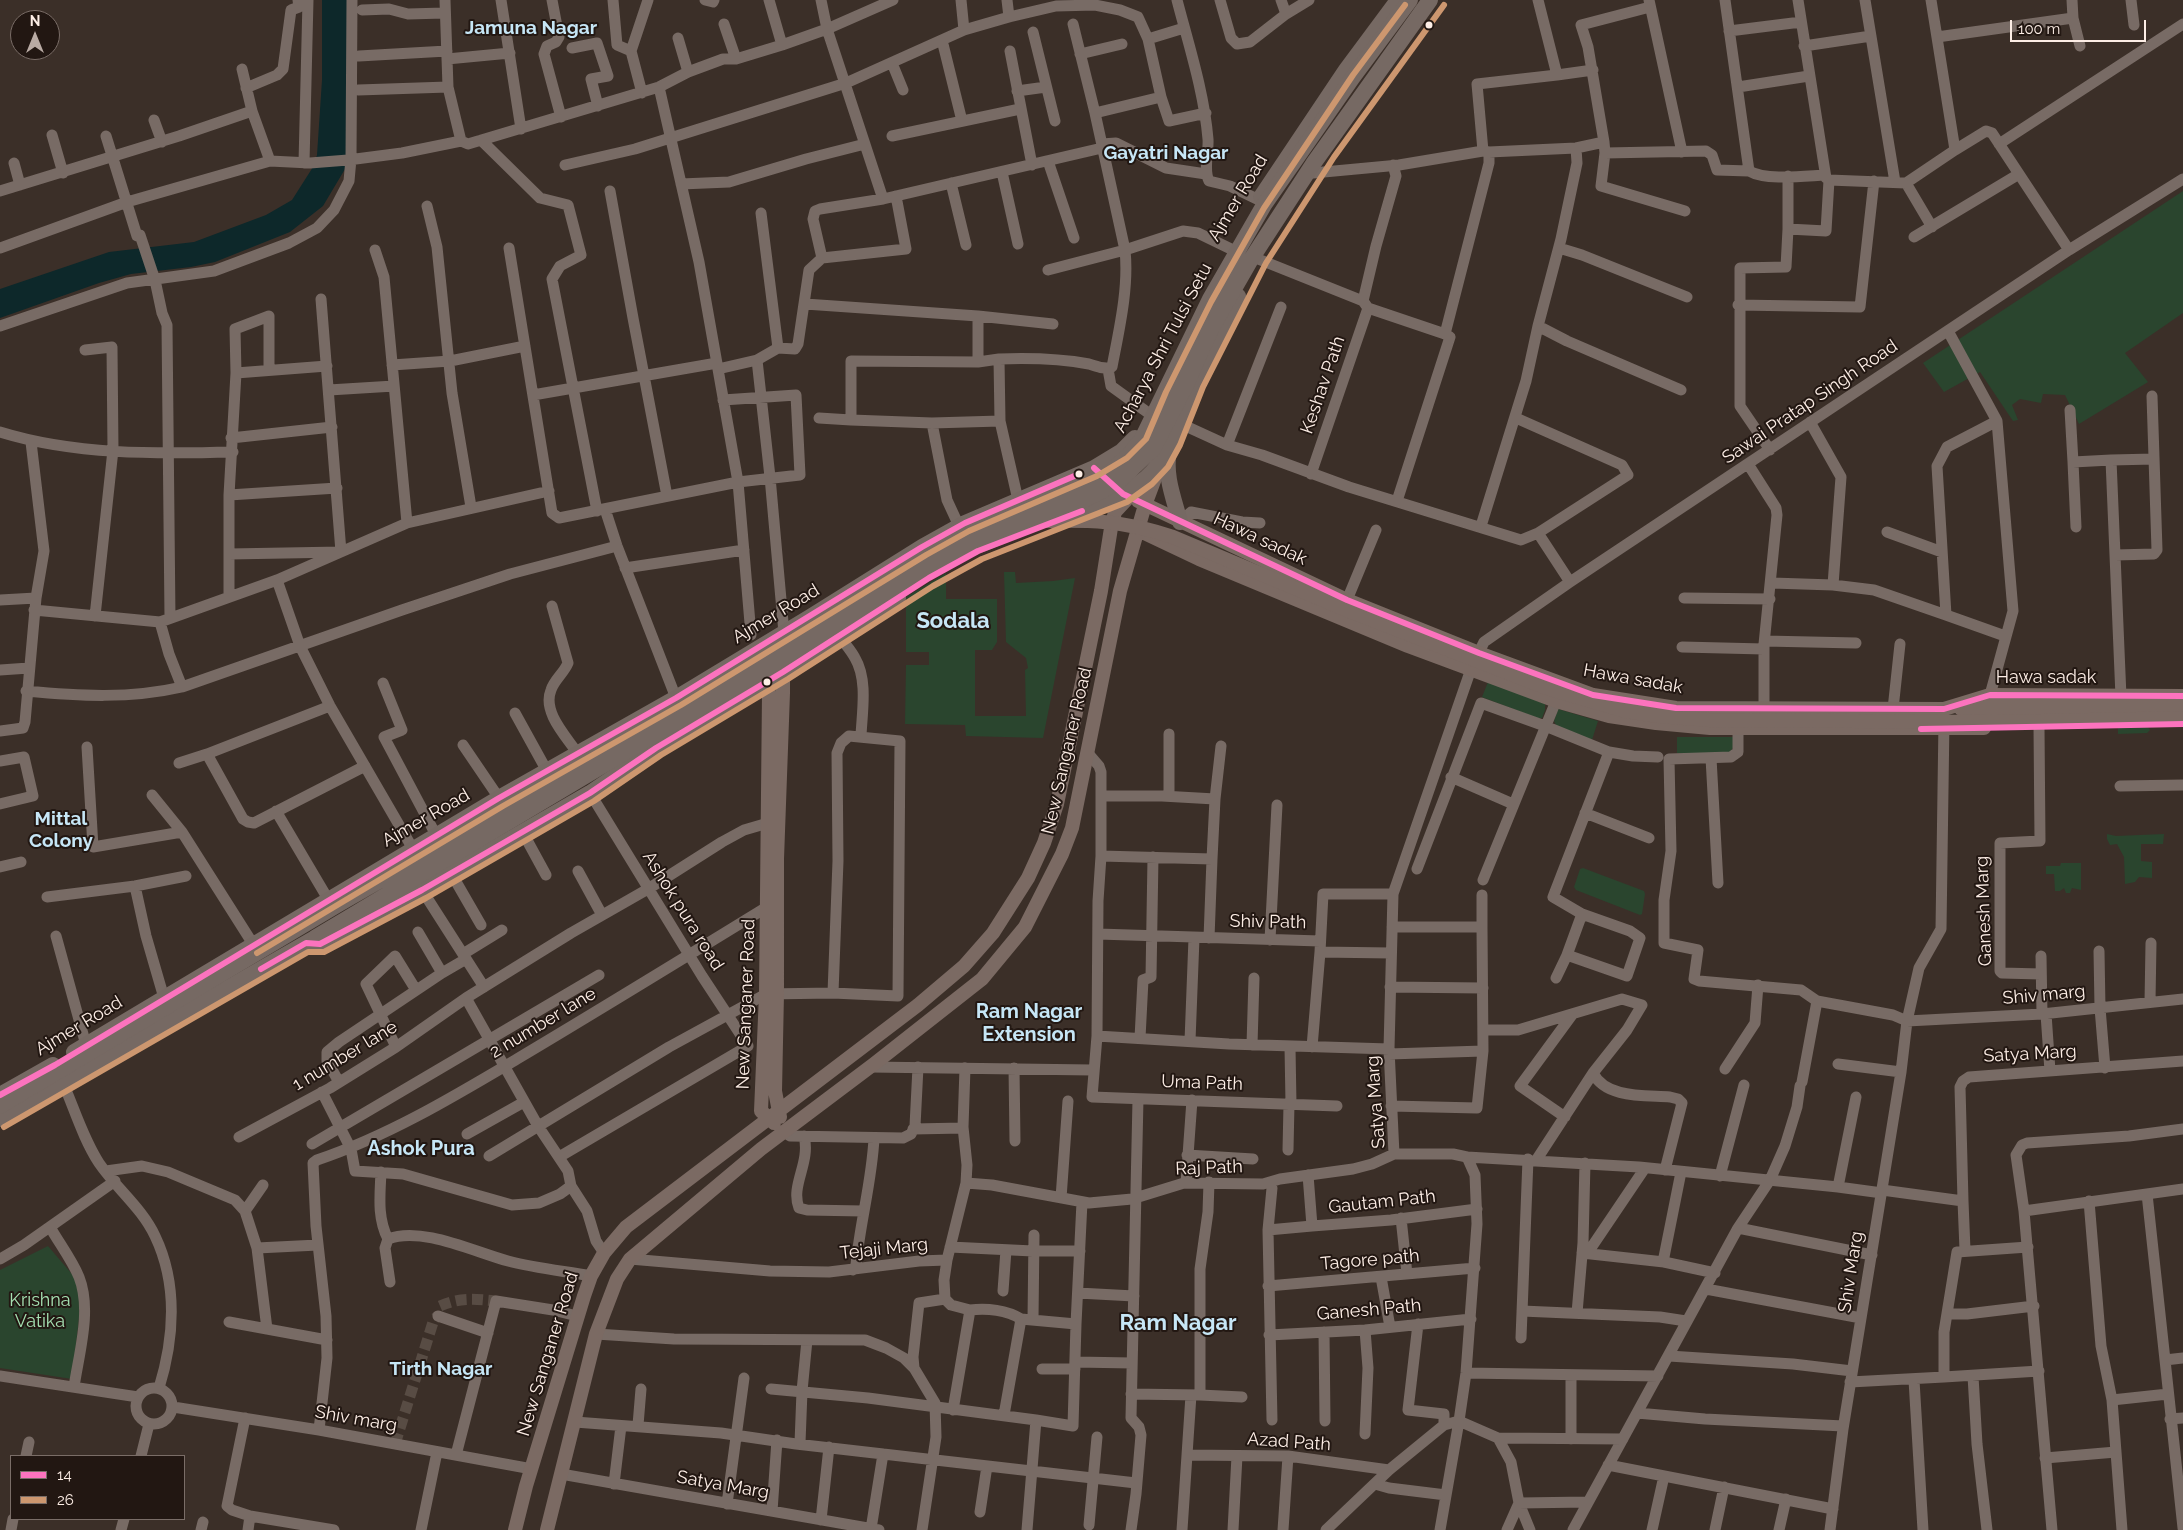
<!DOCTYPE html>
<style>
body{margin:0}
#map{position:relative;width:2183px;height:1530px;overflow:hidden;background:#3b2f28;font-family:Raleway,sans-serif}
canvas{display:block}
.legend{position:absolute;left:10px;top:1455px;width:175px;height:65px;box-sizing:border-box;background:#221712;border:1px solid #7a6d67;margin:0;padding:6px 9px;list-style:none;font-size:15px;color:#fdeee6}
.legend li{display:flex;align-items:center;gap:10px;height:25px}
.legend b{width:25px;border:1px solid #7a6d67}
.north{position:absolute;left:10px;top:10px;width:50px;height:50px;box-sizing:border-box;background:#221712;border:1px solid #7a6d67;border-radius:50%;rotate:0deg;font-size:14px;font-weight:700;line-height:20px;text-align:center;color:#fdeee6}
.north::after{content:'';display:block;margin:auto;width:18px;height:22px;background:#b9aba4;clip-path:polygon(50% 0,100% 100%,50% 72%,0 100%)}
.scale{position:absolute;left:2010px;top:20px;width:136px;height:22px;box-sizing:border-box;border:2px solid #fdeee6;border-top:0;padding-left:6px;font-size:15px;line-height:18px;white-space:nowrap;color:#fdeee6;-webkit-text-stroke:4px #221712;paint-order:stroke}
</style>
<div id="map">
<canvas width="2183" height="1530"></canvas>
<ul class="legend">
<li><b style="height:6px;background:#fc73be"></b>14</li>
<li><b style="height:6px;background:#cd976f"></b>26</li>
</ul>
<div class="north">N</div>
<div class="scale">100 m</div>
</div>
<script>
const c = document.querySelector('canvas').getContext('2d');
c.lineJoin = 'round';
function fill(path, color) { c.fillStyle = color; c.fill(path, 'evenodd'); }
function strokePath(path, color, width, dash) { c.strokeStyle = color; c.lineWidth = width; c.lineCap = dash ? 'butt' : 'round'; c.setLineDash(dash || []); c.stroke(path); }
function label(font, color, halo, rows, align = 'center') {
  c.font = font + ' Raleway,sans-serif'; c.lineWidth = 4; c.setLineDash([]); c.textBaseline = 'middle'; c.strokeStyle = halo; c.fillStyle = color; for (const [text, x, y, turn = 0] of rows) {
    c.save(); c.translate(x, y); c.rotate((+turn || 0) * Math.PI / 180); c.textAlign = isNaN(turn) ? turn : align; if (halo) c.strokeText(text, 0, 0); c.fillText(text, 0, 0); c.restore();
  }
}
const green = new Path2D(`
 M2183,191V313L2125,353L2148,382L2079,424L2065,395L2043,394L2041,403L2020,399L2012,405L2018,420L2013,421L1980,372L1944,392L1923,363Z
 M1004,572H1015L1016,583L1053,581L1075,578L1043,738L966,736L965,725L905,724L906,665H929V652H906V597L946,573V599H997V642L992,650H975V716H1026L1025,670L1028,668L1026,658L1006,642Z
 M1488,682L1545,703V710L1542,718H1536L1482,697Z
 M1558,709L1598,721L1592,740L1557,727L1554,721Z
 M2118,727H2148L2150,730L2147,733L2118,734Z
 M1677,737H1736V744L1729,753H1677Z
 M2107,834L2116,836L2164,834L2163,844H2141V861L2152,862V878L2139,877L2135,882L2125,884L2124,857L2117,844L2110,845L2107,839Z
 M2061,863H2081V890L2072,888L2070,893H2066L2064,888L2060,891H2055L2054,874H2046V866H2060Z
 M1583,868L1644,891L1645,894L1642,914L1640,915L1576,890L1574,887L1580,869Z
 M48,1246L77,1280L81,1301L72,1379L0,1368V1270Z`);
const water = new Path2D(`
 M322,0H348V164L323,206L290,232L215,262L191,267L131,274L99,283L0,318V289L109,252L194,242L266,215L292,200L313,167L317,155L322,80Z`);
const minorTunnel = new Path2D(`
 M440,1306C461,1297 474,1299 496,1301
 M395,1444L434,1319L438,1316`);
const minor = new Path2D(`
 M445,0L448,87L461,141L468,144L659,87L688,72L723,59H736L782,45L827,29L893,0
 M501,0L521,129
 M552,0L559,37L556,42L547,46L544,54L561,117
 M613,0L617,45L631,51
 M705,0L713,2L714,0
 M769,0L782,45
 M821,0L827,29L883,199
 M961,0L964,30
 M1007,0L1009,17
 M1177,0C1189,46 1204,92 1208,139C1209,153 1203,169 1209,181L1230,186L1259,200
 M1220,0L1231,38L1237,44L1250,42L1286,14L1309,0
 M1281,0L1286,14
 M1649,0L1682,152
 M1798,0L1826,178L1829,180L1906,183L1955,150
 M1865,0L1895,182
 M2131,0L2134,25
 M362,10L389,9L408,14L444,13
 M2073,18L2080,46
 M724,24L736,59
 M1729,31L1801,22
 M1033,32L1055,121
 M1937,37L2073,18L2072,0
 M678,38L688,72
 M1148,39L1184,28
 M942,40L962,121
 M1804,46L1871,36
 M572,48L597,43L608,76L591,79L598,106
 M1010,51L1032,165
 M1080,54L1122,44
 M359,56L447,51
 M447,59L510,53
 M892,63L903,90
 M242,69L252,111L270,161
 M1557,75L1593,70
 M659,87L699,262L738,482L751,635
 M1738,87L1809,76
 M246,88L277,75L283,69L291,10L299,7L298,0
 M358,90L448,87
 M1017,91L1046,87
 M642,93L631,51L648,0
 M1161,97L1169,121L1206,113
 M154,120L162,142
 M52,135L63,173
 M106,136L137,236
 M892,136L1020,109
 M481,140L540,198L568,205L581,255L560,266L552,279L597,511
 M1604,142L1605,153L1706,151L1712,155L1717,170L1749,171L1725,0
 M1102,144L1116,143L1166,168L1206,174
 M1999,144L2183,24
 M1483,151L1477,84L1557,75L1538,0
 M1605,153L1601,186L1685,211
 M1048,161L1074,238
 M14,163L20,185
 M304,163L308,0
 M565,165L635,149L846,83L964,30L1009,17L1056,6L1095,5L1120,10L1138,17L1148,39L1161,97L1095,113L1073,24
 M1749,171C1766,181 1805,176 1825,175
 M1002,172L1018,244
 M1313,173L1399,165L1483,151L1489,152L1576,148L1604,142L1588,47L1581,25L1650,7
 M2019,174L2069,250
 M1788,176V229
 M951,183L966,245
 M1906,183L1932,227
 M681,184L729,182L806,159L865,144
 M0,191L179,136L252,111
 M610,191L633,318L667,496
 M427,206L437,247L452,393L471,507
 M761,213L778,348
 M140,235L155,280L162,313L167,325L170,618
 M1914,237L2019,174L1992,133L1986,131L1955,150L1931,0
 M0,248L127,202L270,161L310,163L348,160L402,153L461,141
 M509,248L552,513L559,518L738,482L800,475L796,395L723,400
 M1559,248L1582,255L1687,297
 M375,250L384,277L407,523
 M822,258L906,249L896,196
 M1258,259L1363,301L1376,246L1396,176L1393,165
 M1048,270L1125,250L1095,113
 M1363,301L1368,308L1445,334L1489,163V152
 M805,304L978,316L1053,324
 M1738,305L1860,307L1874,181
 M978,316V362L999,359L1000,421L932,423L851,420V361L978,362
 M0,326L127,283L214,271L289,243L317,228L334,210L349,181L351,159L352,0
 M1538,326L1567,341L1681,390
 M85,350L112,347L113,450L95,616
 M999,359C1026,358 1062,359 1089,364C1096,366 1105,370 1112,367C1119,330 1129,288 1125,250L1183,231L1198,233L1231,249
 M757,360L770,477L784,633
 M392,365L450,361L525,346
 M718,369L757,360L778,348L795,349L798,344L809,270L822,258L813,219L815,211L820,209L883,199L1102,148
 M1108,369L1111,386L1147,412
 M236,373L327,366
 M329,390L394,386
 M533,395L717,363
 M2070,410L2073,462L2111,460L2115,555L2154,554L2157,550L2152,396
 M819,418L851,420
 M1516,418L1622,465L1628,475L1538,533
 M1000,421L1018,500
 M1810,422L1841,477L1833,585L1874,590L1946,615L1937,466L1947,447L1997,421L1948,331
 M932,423L947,500L959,526
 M1179,423L1227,445L1262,455L1349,487L1521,540L1538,533L1570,582
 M0,432C74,455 156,454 233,452
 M231,438L332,427
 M1227,445L1281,307
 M1770,450L1740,406V268L1786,267L1788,229L1826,231L1829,180
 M2111,460L2154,459
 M2073,462L2076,527
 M1748,464L1776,508L1777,515L1764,644V708
 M1311,474L1368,308
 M229,495L337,488
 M1397,501L1450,337L1445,334
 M605,509L617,546L676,698
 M1180,522L1191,512L1242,522L1260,523
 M1481,526L1526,381L1538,326L1561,239L1577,163L1576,148
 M1887,532L1942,552
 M229,554L341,552L321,299
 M2115,555L2121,697
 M625,568L744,550
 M277,580L300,646L330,706L413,849
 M1772,583L1833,585
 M229,597V495L236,373L235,329L269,316V369
 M1684,598L1770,599
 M0,600L36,598
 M1347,600L1376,530
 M552,606L568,663C564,673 554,680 551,690C542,712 566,736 578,754
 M34,610L160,622L277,580L407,523L549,491
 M1946,615L2005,636
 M160,622L169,654L182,687
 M839,635C844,643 851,650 855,658C868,680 862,712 861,736
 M1765,641L1856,643
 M1682,647L1764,649
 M0,670L29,668
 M383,683L402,730L384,737L436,835
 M26,691C79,696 130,699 182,687L402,610L510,574L617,546
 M1990,695L2013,611L1997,421
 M330,706L207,754L243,819L248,822L254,823L365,766
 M1893,709L1900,644
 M515,713L547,771
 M2039,727L2040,841L2000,843V971L2002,973L2041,974
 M1738,728V752L1731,757L1669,759L1671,851L1664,900V943L1698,950L1694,979L1699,981L1801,990L1817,1001
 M0,731L23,728L25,722L36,598L44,551L31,442
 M1169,734V796
 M463,745L499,798
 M87,747L93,847L182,832
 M1087,752L1099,766L1101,772V856L1098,901L1097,1036L1092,1097L1337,1106
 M1609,752L1633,756L1658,757
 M1711,758L1718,883
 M0,761L24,757L33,796L0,804
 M179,763L207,754
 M1451,777L1513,804
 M2120,786L2183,785
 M152,795L182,832L253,944
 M1101,796H1162L1215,799L1212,859L1101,856
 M1215,799L1221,746
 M276,811L328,899
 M1585,813L1649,838
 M522,831L546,875
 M0,867L21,862
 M1417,869L1481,703L1545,726L1609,752L1553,897L1582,914L1630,931L1640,938L1627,976L1567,955L1582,914
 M578,871L602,915
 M451,873L481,925
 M1483,880L1556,701
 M135,886L146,936L164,998
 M422,890L484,987
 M1482,895V927
 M47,897L135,886L186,876
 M418,932L442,973L466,959
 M1098,934L1320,941
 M56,936L86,1045
 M1209,938L1212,859
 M1270,940L1277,805
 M2099,951L2100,1008L2105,1068
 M1391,953L1320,952L1323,894H1393
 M463,954L502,930
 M2041,956L2042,1014
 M1556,978L1567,955
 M1390,987L1483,988
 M2150,1002L2151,943
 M2046,1014L2050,1071
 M1483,1030H1518L1622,999L1642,1005L1627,1030L1593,1073L1537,1159
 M1097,1036L1229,1044L1389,1049
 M1140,1038L1143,980L1151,977L1153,857
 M1190,1041L1194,938
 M1252,1045L1254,978
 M396,1047L366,984L395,956L416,990
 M1290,1047L1291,1104
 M1312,1047L1320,952
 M1389,1054L1483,1051
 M1838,1064L1901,1072
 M870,1067L1092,1070
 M1014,1068L1015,1141
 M1725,1069L1755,1023L1758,985
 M1593,1073C1606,1099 1646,1095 1670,1097L1678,1099L1682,1103L1665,1170
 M60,1076C73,1104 82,1137 99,1163C116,1188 142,1208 155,1236C178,1284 174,1339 159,1388
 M339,1082L327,1061V1052L339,1042L442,973
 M1802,1082L1817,1001L1893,1015L1907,1021L2042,1014L2183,999
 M322,1092L351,1149L355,1171L403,1174L512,1205L539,1203L560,1194L571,1186
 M1391,1106L1477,1108L1483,1051L1482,927H1392
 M1565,1117L1520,1086L1572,1015
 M913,1129L963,1128
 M2183,1129L2129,1136L2027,1143L2022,1145L2016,1155L2024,1211L2183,1189
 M784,1132L790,1136L903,1138L911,1134L915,1126L918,1067
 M467,1134L524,1102
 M804,1136C811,1163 790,1185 799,1208L807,1210L863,1211
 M239,1137L330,1088L396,1047L466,998
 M312,1144L599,975
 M1288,1150L1289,1104
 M1187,1155L1253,1159
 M489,1156L669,1047L766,994L833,993L838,861L837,753L841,743L849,736L900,741L898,996L833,993
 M559,1157L748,1046L702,976L590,793
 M1467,1157L1639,1167L1838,1187L1882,1193
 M106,1171L142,1166L168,1172L235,1200L245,1211L263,1185
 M381,1172C380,1195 377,1218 388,1239
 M1308,1175L1312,1226L1391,1220L1477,1209
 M1720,1176L1744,1085
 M966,1183L992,1185L1089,1203L1132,1199L1184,1183L1263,1184L1280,1179L1353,1169L1372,1164L1394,1154
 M1186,1183L1192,1100
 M1838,1187L1856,1097
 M1882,1190L1963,1201L1960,1087L1963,1081L1969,1077L2183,1061
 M2147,1194L2165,1360
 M1061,1198L1068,1101
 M1963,1201L1965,1250
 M2089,1201L2101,1346L2112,1400L2122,1530
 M245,1211L257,1248L267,1329L327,1340
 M2024,1211L2052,1530
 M1401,1218L1407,1274
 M50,1227C59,1243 72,1260 79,1277C92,1310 79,1353 74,1387
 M1738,1228L1872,1255
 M1268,1230L1272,1188
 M950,1247L1033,1251H1080
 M2028,1247L1957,1252L1944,1332V1377L2039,1371
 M257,1248L318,1245
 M604,1253L596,1241L587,1211L571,1186L568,1171L538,1126L466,998L571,933L648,889L722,842L744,830L768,823
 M1582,1253L1664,1262L1715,1273
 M1582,1253L1591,1248L1645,1168
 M0,1259L24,1245L115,1181
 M630,1259L770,1271L829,1272L919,1261L947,1260L966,1183L967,1165L963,1127L965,1068
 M947,1260L944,1280L945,1299L951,1305L970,1310L953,1410
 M1663,1262L1681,1172
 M853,1270L856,1265C860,1222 872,1181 874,1138
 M1381,1277L1390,1327
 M390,1282L385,1248L388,1239C422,1226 474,1252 508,1261C535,1268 563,1271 591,1276
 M1268,1286L1475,1268
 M1706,1289L1861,1318
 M1003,1291L1006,1250
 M1078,1293L1134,1296
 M970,1310C987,1308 1007,1310 1021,1319
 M1522,1311L1660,1317L1686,1321
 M1577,1313L1583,1243L1585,1163
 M1947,1314H1967L2034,1306
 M438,1316L488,1333
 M1033,1320L1034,1235
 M229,1322L267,1329
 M1418,1324L1408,1410L1444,1414V1425
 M1324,1332L1325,1421
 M596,1334L674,1339L865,1340L886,1348L904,1358L914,1368L935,1403L936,1437L922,1530
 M1269,1335L1365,1330L1471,1319
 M1521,1338L1528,1159
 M1669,1356L1793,1364L1852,1371
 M2183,1358L2165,1360L2183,1528
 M1076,1362L1132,1363
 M914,1368L913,1357L919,1303L945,1299
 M1042,1369H1075
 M1466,1373L1658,1376
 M1571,1375V1439
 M0,1376L138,1397
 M1973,1376L1977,1444L1987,1530
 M1914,1380L1923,1530
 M1850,1382L1944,1377
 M136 1406a18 18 0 1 1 36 0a18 18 0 1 1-36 0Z
 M771,1389L868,1398L1036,1420L1027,1530
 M1131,1394L1200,1395V1269L1208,1212L1209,1182
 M1200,1395L1242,1397
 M2112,1400L2168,1394
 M173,1407L319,1430L532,1469
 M1637,1413L1705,1419L1843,1426
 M1004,1415L1021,1319L1076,1324L1082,1202
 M245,1418L227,1506L232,1510L250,1516
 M2170,1419L2183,1418
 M1036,1420L1073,1426L1076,1324
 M1272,1420L1268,1230L1312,1226
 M575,1422L721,1433L796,1444L1136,1483
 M638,1425L641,1389
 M319,1430L327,1358L326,1316L316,1226L313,1163L317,1160C388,1136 453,1097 517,1059C601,1009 684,958 767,907
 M1365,1434L1368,1368L1365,1330
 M1498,1438L1623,1439
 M800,1443L802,1391L807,1340
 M456,1455L496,1301L553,1310L577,1316
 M1187,1455L1288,1456L1389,1470
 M26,1456L29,1442
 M141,1456L149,1424
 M2045,1458L2116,1452
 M1608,1465L1833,1509
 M561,1474L879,1530
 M614,1484L621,1426
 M1375,1484L1389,1488L1446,1495
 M727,1504L744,1378
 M772,1511L777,1440
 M980,1512L987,1466
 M821,1520L829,1447
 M1089,1525L1097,1437
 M871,1529L883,1454
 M11,1530L13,1519
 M121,1530L124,1519
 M201,1530L203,1522
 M248,1530L250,1516L334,1530
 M421,1530L437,1452
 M1131,1530L1136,1494L1141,1435L1139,1427L1131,1418L1138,1099
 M1182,1530L1191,1395
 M1233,1530L1237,1456
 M1283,1530L1288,1456
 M1326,1530L1389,1470L1444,1425L1459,1421L1466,1373L1477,1224L1475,1175L1467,1157L1453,1154H1394L1389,1049L1393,894L1471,669L1484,642L1570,582L2069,250L2183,179
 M1440,1530L1459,1421L1498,1438L1511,1462L1519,1503L1530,1530
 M1507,1530L1519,1503L1587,1502
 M1573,1530L1738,1228L1770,1180L1785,1146L1797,1107L1800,1086
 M1652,1530L1664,1476
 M1715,1530L1724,1487
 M1779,1530L1786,1499
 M1830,1530L1843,1429L1901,1072L1907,1021L1919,968L1941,929L1944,720`);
const major = new Path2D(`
 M1138,501L1347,600L1479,653L1593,695L1676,708L1944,709L1990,695L2183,696
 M1142,532L1199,559L1408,646L1556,701L1609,716L1656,723L1710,728H1984
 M763,673L769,692L766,994L761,1111L774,1123
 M1961,709L2183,706
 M780,1117L775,1091L777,993V859L783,693V672L780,665
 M515,1530L526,1486L584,1296L591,1276L604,1253L626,1227L918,1005L964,966L993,933L1028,878L1044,843L1057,804L1101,591L1111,528L1115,512L1129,497
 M547,1530L596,1334L617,1279L630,1259L761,1149L874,1064L982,979L1025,927L1062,854L1072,828L1120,591L1145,505L1160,465`);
const highway = new Path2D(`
 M1261,197L1346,70L1398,0
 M1169,451C1164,475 1174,499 1180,522
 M1054,521C1086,509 1119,500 1146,478C1173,454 1181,416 1195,384C1208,354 1223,325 1238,296
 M306,943L320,944L422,890L590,793L656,748L783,672L898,598
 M74,1052L499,798L676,698L810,617L922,547L965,523L1094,468L1122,451L1135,438
 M0,1095L53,1065
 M0,1119L315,938`);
const majorBridge = new Path2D(`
 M1039,521C1090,520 1123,520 1173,537L1349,611L1549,689L1625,711L1658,716L1709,720L1996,722L2183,718`);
const highwayBridge = new Path2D(`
 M316,937L957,554L1038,521L1096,494L1119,481L1153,449L1186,385L1211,329L1250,261L1313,164L1430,0
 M0,1106L339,904L623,740L965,537L1110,472L1128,456L1142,439L1210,299L1264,205L1353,77L1410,0`);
const bus1 = new Path2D(`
 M1094,468L1123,494L1347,600L1479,653L1593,695L1676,708L1944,709L1990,695L2183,696
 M1921,729L2183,724
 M261,969L306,943L320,944L422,890L590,793L656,748L783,672L929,578L978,551L1082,511
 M0,1095L55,1065L499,798L676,698L922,547L965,523L1079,474`);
const bus2 = new Path2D(`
 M257,953L503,806L681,705L926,555L969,531L1097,476L1127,458L1146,439L1166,392L1211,302L1264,208L1353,75L1405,5
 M4,1127L308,952H324L426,898L594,801L661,755L788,679L933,586L982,559L1127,502L1152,484L1168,467L1180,445L1203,387L1266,263L1334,157L1444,5`);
const markers = [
 [1429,25,4.5,"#fdeee6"],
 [1079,474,4.5,"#fdeee6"],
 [767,682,4.5,"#fdeee6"]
];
const streetNames = [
 ["Ajmer Road",1238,198,-59],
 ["Acharya Shri Tulsi Setu",1163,348,-62],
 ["Keshav Path",1323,385,-71],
 ["Sawai Pratap Singh Road",1810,402,-34],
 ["Hawa sadak",1260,539,25],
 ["Ajmer Road",776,614,-31],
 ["Hawa sadak",2046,678],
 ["Hawa sadak",1633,679,10],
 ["New Sanganer Road",1067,751,-77],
 ["Ajmer Road",426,818,-30],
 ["Ashok pura road",683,911,58],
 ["Ganesh Marg",1984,911,-92],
 ["Shiv Path",1268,922,1],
 ["Shiv marg",2044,995,-5],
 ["New Sanganer Road",746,1004,-88],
 ["2 number lane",543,1023,-31],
 ["Ajmer Road",79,1026,-31],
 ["Satya Marg",2030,1054,-3],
 ["1 number lane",345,1056,-31],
 ["Uma Path",1202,1083,2],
 ["Satya Marg",1376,1102,-94],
 ["Raj Path",1209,1168,-2],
 ["Gautam Path",1382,1202,-6],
 ["Tejaji Marg",884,1249,-6],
 ["Tagore path",1370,1260,-5],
 ["Shiv Marg",1851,1272,-81],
 ["Ganesh Path",1369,1310,-5],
 ["New Sanganer Road",548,1354,-73],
 ["Shiv marg",356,1419,10],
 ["Azad Path",1289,1442,4],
 ["Satya Marg",723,1485,10]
];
const parkNames = [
 ["Krishna",40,1301],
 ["Vatika",40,1322]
];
const neighbourhoodNames = [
 ["Jamuna Nagar",531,28],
 ["Gayatri Nagar",1166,153],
 ["Mittal",61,819],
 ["Colony",61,841],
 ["Tirth Nagar",441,1369]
];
const quarterNames = [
 ["Ram Nagar",1029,1012],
 ["Extension",1029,1035],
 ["Ashok Pura",421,1149]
];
const districtNames = [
 ["Sodala",953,621],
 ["Ram Nagar",1178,1323]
];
fill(green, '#2a452e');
fill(water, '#0d282a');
strokePath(minorTunnel, '#584c44', 11, [11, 5.5]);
strokePath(minor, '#786b65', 11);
strokePath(major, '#7b6a63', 14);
strokePath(highway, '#766963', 16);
strokePath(majorBridge, '#7b6a63', 14);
strokePath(highwayBridge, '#766963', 16);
strokePath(bus1, '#fc73be', 6);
strokePath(bus2, '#cd976f', 6);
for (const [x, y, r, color] of markers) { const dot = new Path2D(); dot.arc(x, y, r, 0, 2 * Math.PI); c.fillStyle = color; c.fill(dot); strokePath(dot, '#221712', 2); }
label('18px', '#fdeee6', '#221712', streetNames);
label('18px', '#a5e1b2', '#221712', parkNames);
label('bold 19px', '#c6e6f6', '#221712', neighbourhoodNames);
label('bold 20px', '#c6e6f6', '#221712', quarterNames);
label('bold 22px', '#c6e6f6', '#221712', districtNames);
</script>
